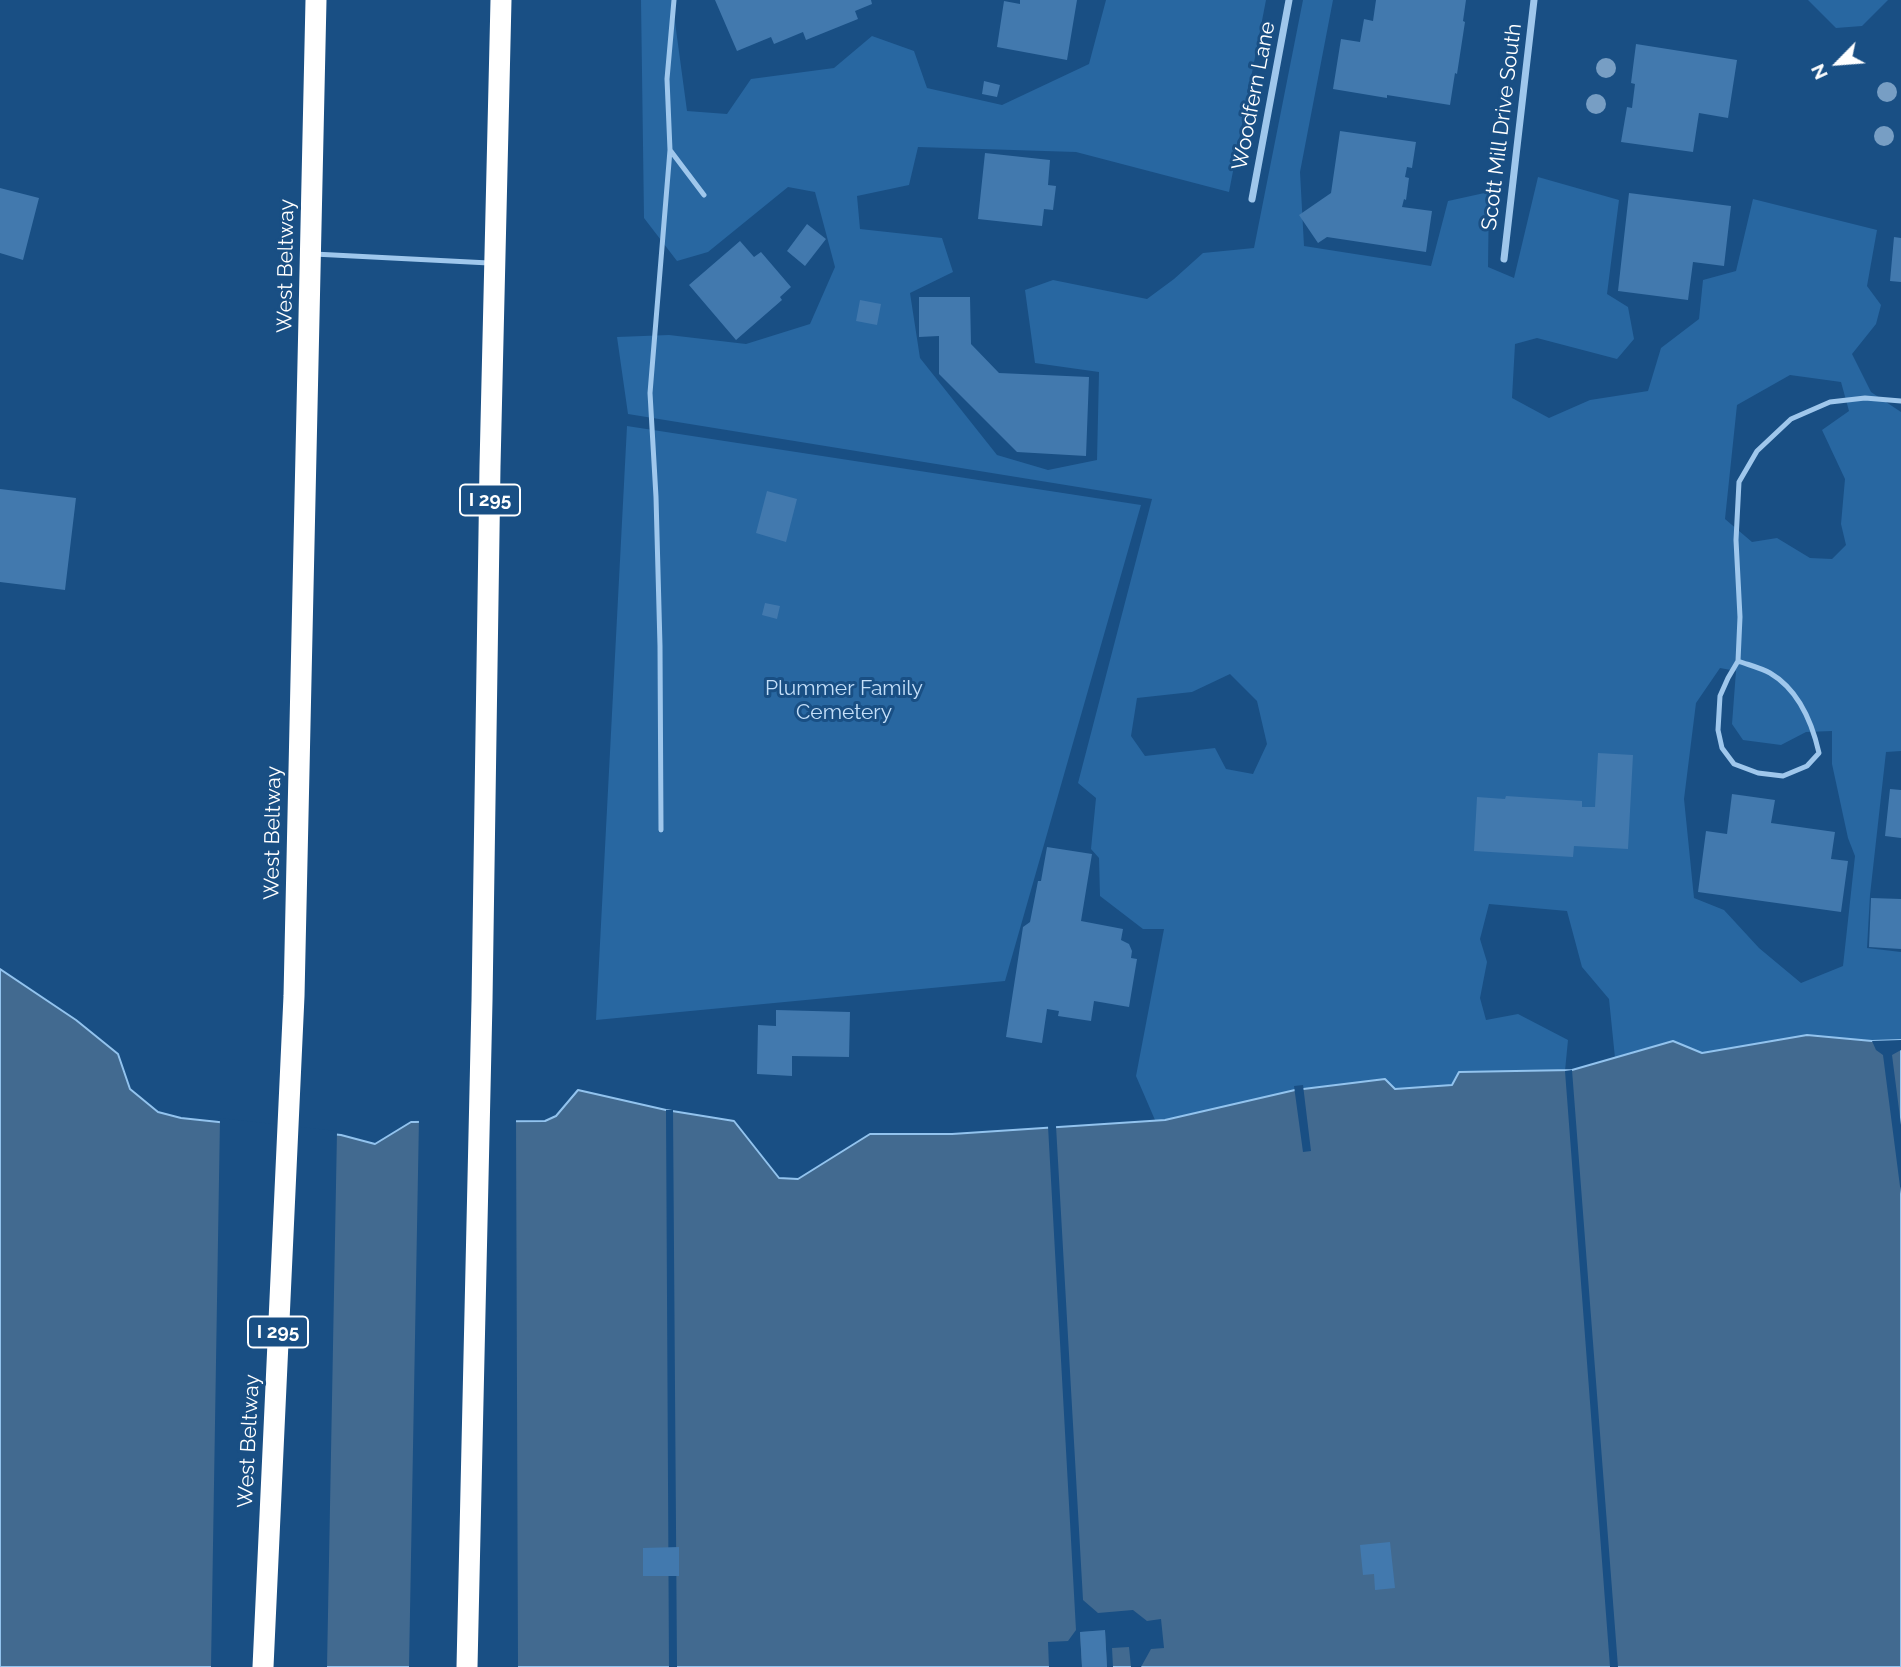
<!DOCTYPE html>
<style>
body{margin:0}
#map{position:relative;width:1901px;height:1667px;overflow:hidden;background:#194f84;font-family:Raleway,sans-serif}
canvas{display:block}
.north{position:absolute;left:1803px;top:28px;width:70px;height:70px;-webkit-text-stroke:5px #194f84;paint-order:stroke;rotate:245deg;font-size:19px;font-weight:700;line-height:28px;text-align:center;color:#fff}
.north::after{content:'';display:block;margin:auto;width:24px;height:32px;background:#fff;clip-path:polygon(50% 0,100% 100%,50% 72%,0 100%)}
</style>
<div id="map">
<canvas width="1901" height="1667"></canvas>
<div class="north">N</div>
</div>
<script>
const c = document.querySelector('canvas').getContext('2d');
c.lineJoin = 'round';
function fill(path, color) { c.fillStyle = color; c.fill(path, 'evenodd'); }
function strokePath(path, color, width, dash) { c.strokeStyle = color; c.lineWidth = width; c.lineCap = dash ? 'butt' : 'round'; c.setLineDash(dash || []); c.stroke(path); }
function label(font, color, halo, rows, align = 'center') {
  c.font = font + ' Raleway,sans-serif'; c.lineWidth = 6; c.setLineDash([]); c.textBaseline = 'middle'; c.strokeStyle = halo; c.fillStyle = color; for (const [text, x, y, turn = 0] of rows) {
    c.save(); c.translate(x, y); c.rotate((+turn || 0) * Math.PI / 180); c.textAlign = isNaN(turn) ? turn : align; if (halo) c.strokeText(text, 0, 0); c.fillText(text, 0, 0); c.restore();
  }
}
const green = new Path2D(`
 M641,0H672L687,111L727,114L751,79L834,68L872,36L914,51L927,88L1002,105L1089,64L1106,0H1266L1229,192L1076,152L918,147L909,185L857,196L860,229L942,238L953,272L910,293L920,358L997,455L1048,470L1097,460L1099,372L1035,363L1025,290L1053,280L1147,299L1174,279L1203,253L1254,248L1303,0H1333L1300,172L1304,246L1431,266L1448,201L1489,192L1488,267L1514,278L1538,177L1619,200L1607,294L1628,307L1634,339L1617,359L1537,338L1515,344L1512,398L1549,418L1590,400L1648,391L1661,348L1699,319L1703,280L1736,271L1753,199L1877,230L1867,286L1881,305L1876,324L1852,354L1871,392L1901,412V751L1886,752L1870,895L1867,948L1901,952V1040L1872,1041L1807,1035L1702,1053L1673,1041L1615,1058L1609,999L1582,967L1567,911L1489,904L1480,939L1487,962L1480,998L1486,1020L1518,1014L1568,1040L1565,1071L1460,1072L1452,1085L1395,1089L1385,1079L1295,1090L1165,1120H1155L1136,1076L1164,929H1143L1100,896L1099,858L1091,849L1096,798L1078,783L1152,499L628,414L617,337L669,335L746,344L810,324L835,267L815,192L788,187L708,252L677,261L644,218ZM1790,375L1841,382L1849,411L1822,430L1845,479L1841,524L1846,545L1832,559L1810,558L1777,538L1752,542L1725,519L1737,405ZM1720,668L1736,671L1732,724L1743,740L1781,745L1806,732L1832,731V764L1848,838L1855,856L1843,966L1801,983L1759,948L1724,910L1694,898L1684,799L1696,703ZM1230,674L1257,701L1267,744L1253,774L1226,769L1215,748L1145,756L1131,736L1137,698L1192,692Z
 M1808,0H1888L1862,26L1836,28Z
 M627,426L1141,505L1005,981L596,1020Z`);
const water = new Path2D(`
 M0,969L76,1020L118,1054L130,1089L158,1112L181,1118L341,1135L375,1144L411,1122L545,1121L556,1116L578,1090L666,1110L734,1121L779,1178L798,1179L870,1134H952L1165,1120L1295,1090L1385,1079L1395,1089L1452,1085L1459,1072L1572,1070L1673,1041L1702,1053L1807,1035L1872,1041L1901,1040V1667H0Z`);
const pier = new Path2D(`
 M1901,1040V1050L1892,1055L1901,1125V1194L1883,1055L1876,1050L1872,1041Z
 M1572,1070L1618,1667H1610L1565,1071Z
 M1303,1085L1311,1151L1303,1152L1294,1086Z
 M666,1110H673L677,1667H669Z
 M220,1118L337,1131L327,1667H211Z
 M419,1118H516L518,1667H409Z
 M1048,1126H1056L1083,1600L1098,1613L1133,1610L1147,1621L1161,1619L1164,1648L1151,1649L1141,1667H1131L1129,1647L1112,1648L1113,1667H1107L1105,1631L1080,1632L1082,1667H1049L1048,1642L1068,1641L1076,1630Z`);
const building = new Path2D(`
 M715,0H871L872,4L855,11L858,19L806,40L803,32L774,44L771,37L737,51Z
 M1020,0H1077L1067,60L997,47L1004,1L1020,4Z
 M1376,0H1466L1463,21L1465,22L1457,74L1455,73L1450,105L1387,95V98L1333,89L1341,39L1360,42L1364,19L1373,21Z
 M1636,44L1737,60L1728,118L1699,113L1693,152L1621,142L1627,107L1632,108L1635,84L1631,83Z
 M984,81L1000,85L997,97L982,94Z
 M1340,131L1416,142L1412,168L1407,167L1405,177L1409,178L1406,200L1404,199L1402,207L1432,211L1426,252L1327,237L1318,243L1299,215L1331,193Z
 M985,153L1050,160L1048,185L1056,186L1053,210L1044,209L1042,226L978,219Z
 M0,188L39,198L23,260L0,253Z
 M1629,193L1731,206L1724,266L1693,262L1688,300L1618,291Z
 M807,224L826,239L805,266L787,251Z
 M1894,237L1901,238V282L1890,281Z
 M740,241L754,257L761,252L791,287L780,297L782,300L736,340L689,285Z
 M919,297H970L971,344L999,373L1089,377L1086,456L1017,452L939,374V336L919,337Z
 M860,300L881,304L877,325L856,321Z
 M0,489L76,498L65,590L0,582Z
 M767,491L797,499L786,542L756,533Z
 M765,603L780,606L777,619L762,615Z
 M1598,753L1633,755L1628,849L1574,846L1573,857L1474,851L1477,797L1505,799L1506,796L1582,801V807H1595Z
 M1890,789L1901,790V838L1885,836Z
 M1732,794L1775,800L1771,823L1835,832L1831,859L1848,861L1841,912L1698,892L1706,831L1727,834Z
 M1047,847L1092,854L1081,921L1123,929L1121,940L1129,944L1132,951L1131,958L1137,959L1129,1007L1094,1001L1091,1021L1058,1016L1059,1011L1047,1009L1042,1043L1006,1037L1023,927L1030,922L1038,881H1041Z
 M1871,898L1901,899V949L1869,947Z
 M776,1010L850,1012L849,1057L792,1056V1076L757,1074L758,1025L776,1026Z
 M1390,1542L1395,1588L1375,1590L1374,1574L1363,1575L1360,1545Z
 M679,1547V1576H643V1548Z
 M1105,1630L1107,1667H1082L1080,1632Z`);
const service = new Path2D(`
 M674,0L667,79L670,150L704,195
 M314,254L489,263
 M1738,661C1749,665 1761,668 1770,673C1799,690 1812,722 1819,753L1807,766L1783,776L1758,773L1734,764L1722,748L1718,730L1720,696L1728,678L1738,661L1740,617L1736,540L1739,482L1757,451L1791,419L1830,402L1865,398L1901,401
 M661,830L660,646L656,497L650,393L670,150`);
const minor = new Path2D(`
 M1252,199L1289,0
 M1504,259L1534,0`);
const motorway = new Path2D(`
 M263,1667L294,996L316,0
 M467,1667L482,1001L490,466L501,0`);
const trees = [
 [1606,68],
 [1887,92],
 [1596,104],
 [1884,136]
];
const shields = [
 [490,500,60],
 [278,1332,60]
];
const shieldNames = [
 ["I 295",490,500],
 ["I 295",278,1332]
];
const streetNames = [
 ["Woodfern Lane",1254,96,-79],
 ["Scott Mill Drive South",1502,127,-83],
 ["West Beltway",286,266,-89],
 ["West Beltway",273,833,-89],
 ["West Beltway",249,1441,-87]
];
const parkNames = [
 ["Plummer Family",844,689],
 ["Cemetery",844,713]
];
fill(green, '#2867a1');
fill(water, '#426a90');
strokePath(water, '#92c3ee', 2);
fill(pier, '#194f84');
fill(building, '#4279ae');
strokePath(service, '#9fc7ec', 5);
strokePath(minor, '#9fc7ec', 7);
strokePath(motorway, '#fff', 21);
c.fillStyle = '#779ec4';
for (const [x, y] of trees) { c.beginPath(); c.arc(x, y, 10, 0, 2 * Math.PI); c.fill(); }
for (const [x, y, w] of shields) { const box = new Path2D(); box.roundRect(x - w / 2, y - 15.5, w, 31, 5); c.fillStyle = '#194f84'; c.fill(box); strokePath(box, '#fff', 2); }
label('bold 19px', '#fff', null, shieldNames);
label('21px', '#fff', '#194f84', streetNames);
label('21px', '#c4dff9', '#194f84', parkNames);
</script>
